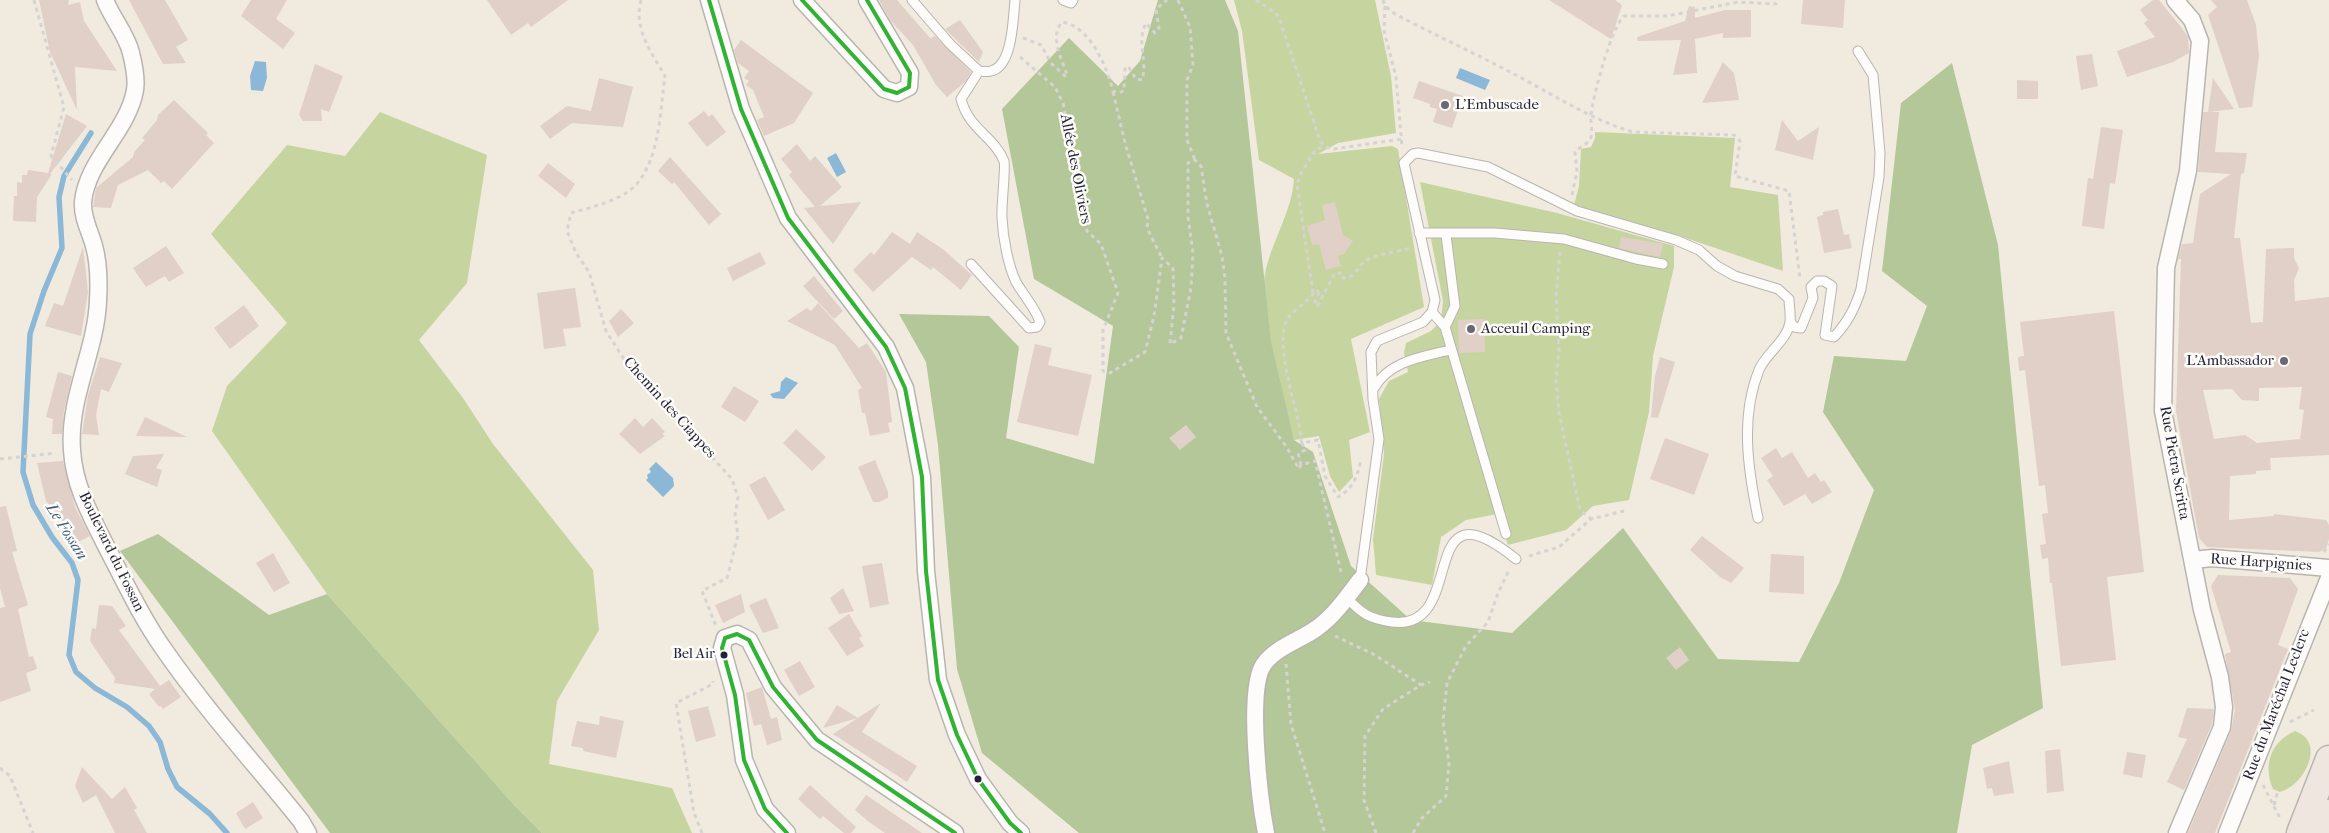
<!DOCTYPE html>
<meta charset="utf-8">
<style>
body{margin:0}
canvas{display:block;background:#f0eadf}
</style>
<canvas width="2329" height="833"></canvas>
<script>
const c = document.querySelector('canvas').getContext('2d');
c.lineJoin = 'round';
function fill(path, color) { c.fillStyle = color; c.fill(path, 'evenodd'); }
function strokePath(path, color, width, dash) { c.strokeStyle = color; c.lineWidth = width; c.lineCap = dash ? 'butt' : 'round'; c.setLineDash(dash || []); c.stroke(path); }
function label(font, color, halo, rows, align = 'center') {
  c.font = font + ' "IM FELL French Canon",serif'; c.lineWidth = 5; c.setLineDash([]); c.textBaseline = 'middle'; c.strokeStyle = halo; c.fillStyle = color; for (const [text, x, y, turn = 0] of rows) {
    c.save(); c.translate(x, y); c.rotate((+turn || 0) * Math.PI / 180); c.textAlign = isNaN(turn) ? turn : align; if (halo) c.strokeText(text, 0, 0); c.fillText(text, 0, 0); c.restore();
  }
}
const green = new Path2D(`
 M1234,0H1375L1391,76L1396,133L1338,143L1318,154L1392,146L1398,149L1424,307L1351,339L1370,432L1349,440L1353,477L1339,492L1330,476L1319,436L1294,440C1284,399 1257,314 1265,274C1271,242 1292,212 1294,179L1259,160L1242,31Z
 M380,112L487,155L467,283L419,340L463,398L493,444L593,570L599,630L557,701L549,764L672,788L692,833H542L515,806L327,594L212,431L227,386L287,323L211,234L287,145L345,156Z
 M1595,132L1735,138L1730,187L1778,195L1783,271L1677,235L1574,205L1579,186L1581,149L1591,147L1595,138Z
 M1420,182L1557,213L1674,246V267L1653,356L1649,412L1629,500L1593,506L1566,530L1508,545L1497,514L1466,520L1441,537L1432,585L1376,575L1373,539L1384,454L1379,399L1389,381L1408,372L1404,353L1406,343L1431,331L1441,321L1443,301Z
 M2295,731C2327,742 2304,786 2280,792L2273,789C2263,766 2270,742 2295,731Z`);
const forest = new Path2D(`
 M1158,0H1225L1238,31L1271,342L1294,440L1313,452L1351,566L1411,620L1512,633L1623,528L1718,659L1799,662L1839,583L1874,490L1823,412L1834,356L1906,361L1927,306L1882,271L1901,103L1952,63L1998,245L2043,708L1972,745L1957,833H1079L982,753L957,669L938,445L926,362L899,314L989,316L1019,347L1006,438L1094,464L1113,326L1034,279L1002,109L1069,38L1118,86L1140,61Z
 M158,534L269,615L327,594L515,806L542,833H330L120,551Z`);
const water = new Path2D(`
 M255,61L266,62L267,78L263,91L251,90L250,76Z
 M1460,68L1490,80L1485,90L1456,78Z
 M836,153L846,172L837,177L827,158Z
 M786,377L798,383L784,399L773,398L770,394L780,391L781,382Z
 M656,462L673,478L674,486L663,497L646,480L648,478L647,475L651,472L649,469Z`);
const stream = new Path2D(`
 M91,133L64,176L59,197L62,248L44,291L30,334L23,472L33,505L52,537L72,563L78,580L69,655L76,672L95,688L127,707L149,726L160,742L168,769L177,787L210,814L227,833`);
const building = new Path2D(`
 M39,0H69L68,5L80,2L84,21L117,71L75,67L77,110L50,52Z
 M129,0H165L188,40L176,47L186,63L163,64Z
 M251,0H287L276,19L295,33L283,49L241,16Z
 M487,0H568L531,27L528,23L511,35Z
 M879,0H897L930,38L935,36L971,72L965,82L947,97L936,85L913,45L890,20Z
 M1549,0H1615L1622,5L1611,39Z
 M1803,0H1845L1843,28L1801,24Z
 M2153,0H2159L2181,27L2188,37L2189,53L2173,62L2127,77L2117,51L2155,37L2144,23L2148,20L2140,10Z
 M2211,0H2247L2256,25L2259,56L2252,107L2239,108L2208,15L2217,7Z
 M1689,6L1695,7V18L1725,10H1751V37L1723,38V33L1695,39L1697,73L1673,75L1681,40L1638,41L1637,37L1685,21Z
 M960,20L983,52L979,62L945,29Z
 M741,40L813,93L794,123L764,136L757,120L764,117L753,90L746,85L749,81L744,78L749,71L738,63L734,50Z
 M2092,54L2098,86L2081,90L2076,56Z
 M1723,62L1734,73L1739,100L1702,103Z
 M315,64L343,76L329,112L321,109L322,121H303L299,115Z
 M599,78L633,87L623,127L572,123L550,139L540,126L567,106L591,111Z
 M2213,78L2234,109L2208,112Z
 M2017,80L2038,81V99H2017Z
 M1419,81L1463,96L1452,128L1433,122L1437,109L1430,107V104L1413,98Z
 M174,100L208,133L206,135L214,143L172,189L164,181L161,183L148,170L118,185L111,208L93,207L96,188L133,157L134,152L145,140L142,138L157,120L158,115Z
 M704,111L709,117L712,114L726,132L707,147L688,123Z
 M2203,112H2219L2215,152L2247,153L2244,173L2241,174L2234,238H2240L2251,323L2263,322L2266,249L2294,248V258L2299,268L2294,280L2295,301L2329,297V455L2270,458L2271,470L2256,471V474L2230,476L2229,520L2274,516V514L2326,520L2329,525V539L2326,548L2319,552L2207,547L2199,538L2176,411L2181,259H2178L2182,244L2193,243L2200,194L2231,174L2198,172ZM2302,387L2299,409L2304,410L2300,439L2257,443L2245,435L2214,439L2203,390L2232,389L2242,400L2259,401V388Z
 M66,114L87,126L50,174H52L37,197L36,222L13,221L14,196H17V182L22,183V175H27L28,170L48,173Z
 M1782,120L1798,141L1819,127L1813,160L1775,150Z
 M2101,127L2123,130L2115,184L2110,183L2104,229L2082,226L2088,178L2093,179Z
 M797,144L810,161L815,156L842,187L820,206L861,202L833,244L804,208L815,207L789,175L792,172L781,159Z
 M670,157L721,214L709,225L674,182L672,184L658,171Z
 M548,163L575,184L566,198L538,176Z
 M1335,202L1343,235L1353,241L1344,254L1338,256L1341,266L1326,270L1319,244L1312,245L1307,226L1325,220L1322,205Z
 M1838,209L1844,235L1849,234L1852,248L1824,253L1817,217L1823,215V212Z
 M892,232L910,244L917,232L944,250L972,275L961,290L933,267L931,270L912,257L873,292L853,270L871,252L874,255Z
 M1621,237L1663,244L1660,257L1619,248Z
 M166,246L184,273L169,282L165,276L146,287L133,268Z
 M83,247L88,292L81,336L45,326L54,303L63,306Z
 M760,252L766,264L733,281L727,268Z
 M814,276L843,311L834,319L803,286Z
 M575,288L581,327L563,329L566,346L544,349L537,293Z
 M818,303L859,348L867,343L886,372L892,422L888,423L890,432L870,436L865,413H862L858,390L862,388L835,345L787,321L807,308L811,311Z
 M244,305L259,326L230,349L214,328Z
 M621,309L634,323L618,337L609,321Z
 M2114,311L2144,572L2107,577L2116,660L2061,666L2052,583H2050L2048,558L2042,559L2040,545L2046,544L2042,514L2048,513L2045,485L2039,486L2025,370L2019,371L2018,357L2024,356L2020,322Z
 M1484,319L1485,352L1459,353L1458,320Z
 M1035,344L1052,348L1048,365L1092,375L1078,436L1017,422Z
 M100,357L122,363L109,392L101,389L96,415L99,435L82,434L88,395Z
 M1660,357L1675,362L1658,418L1651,417L1655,376Z
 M58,372L72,376L64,410L62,434H52L53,419L46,417Z
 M734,386L759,401L745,422L721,407Z
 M145,417L187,437L136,436Z
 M635,418L643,427L652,418L665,432L662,434L665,436L640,454L619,434Z
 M1186,425L1196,437L1180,450L1169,438Z
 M796,429L826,457L812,471L783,443Z
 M1665,438L1709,454L1694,495L1650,479Z
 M1776,448L1782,458L1792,452L1808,478L1815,473L1821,482L1824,480L1832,492L1812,504L1805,494L1784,506L1767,480L1773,476L1761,458Z
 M164,454L156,468L162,470L157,487L125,474L133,456Z
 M875,460L888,492V498L879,502H873L858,467Z
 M63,461L75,507L90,536L78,542L46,501L37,463Z
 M765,476L785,510L768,520L749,485Z
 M6,506L17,551L12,552L28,605L18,609L29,657L33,656L37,669L26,673L31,691L0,702V608L5,607L0,588V507Z
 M1702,536L1744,568L1731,583L1720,577L1690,550Z
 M273,553L290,583L274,592L256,563Z
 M1771,554L1804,556V594L1769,592Z
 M882,563L889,604L870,608L862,566Z
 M2218,575L2290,578L2298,589L2278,645L2288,649L2215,833H2188L2231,731L2235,710L2225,654L2231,652L2211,586Z
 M843,588L854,611L839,614L830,598Z
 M741,594L745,612L723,623L715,605Z
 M766,598L779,628L763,633L749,605Z
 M99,605L112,606L126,626L119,630L160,686L169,680L181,697L163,709L161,706L159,707L149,694L155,689L114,683L115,678L90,641L92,628L96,629Z
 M849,614L862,636L859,638L864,646L847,656L828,628Z
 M1680,647L1689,660L1676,670L1666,658Z
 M800,661L815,687L799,696L784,670Z
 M762,687L771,719L777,717L782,740L767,745L761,724L754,726L746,693Z
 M881,703L862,732L917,766L907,782L833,734Z
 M837,705L858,718L823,728Z
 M708,706L716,736L696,742L688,711Z
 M2187,708L2214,709L2212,724L2184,790L2167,782L2187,739L2178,737Z
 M600,716L624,721L616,758L583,751V748L571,746L577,721L599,725Z
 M2060,749L2064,791L2047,793L2045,751Z
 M2127,752L2146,755L2142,778L2123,774Z
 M2009,761L2014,793L1994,796L1992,788L1987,789L1983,768Z
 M82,767L112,799L125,787L137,808L134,810L147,833H115L96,795L83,803L75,786Z
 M810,785L856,827L851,833H844L823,816L820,819L798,799Z
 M866,795L922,833H885L869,822L855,810Z
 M253,802L263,818L245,829L236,813Z`);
const path = new Path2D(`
 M34,0L64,107L51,156L72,180
 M641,0C633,29 652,53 665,76C660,111 660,159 635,186C619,201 592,207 571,213L567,231L576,253L589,272L606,331L629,367L732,479L738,497L735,515L738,535L727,578L702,591L716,626
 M1178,0L1190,27L1193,65L1187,80V140L1195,160
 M1256,0L1276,13L1280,20L1320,141L1325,147L1334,149L1401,139
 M1383,0L1385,6L1395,14C1433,34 1472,52 1510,72C1551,93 1589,119 1633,132L1734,135L1740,141L1735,176L1789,191L1800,278
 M1385,6L1384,31L1396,77L1402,147
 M1023,38L1041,45L1051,63L1066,77L1067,75C1062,59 1049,37 1062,22C1090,26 1107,67 1113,91L1118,93L1124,91L1125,69L1128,66L1136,79L1142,80C1148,61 1136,41 1146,23L1155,33L1159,28L1156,9L1167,0
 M1020,57L1055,87L1063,103L1087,231L1101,244L1118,293L1103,330V371L1110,373L1145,352L1154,316L1162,258L1173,268L1174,304L1170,344L1181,338L1191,288L1193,253L1188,217V163L1195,160L1201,166L1207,204L1222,256L1225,278L1226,333L1257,407L1286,446L1299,469L1301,465L1315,461L1342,576
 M1113,92L1125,143L1148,219L1147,228L1162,258
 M1572,195L1577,171L1575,152C1580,146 1588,145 1591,137C1593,130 1590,121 1591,114C1594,93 1611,28 1624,16H1667L1738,2L1776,4L1777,0
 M1560,252L1556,296L1559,351L1556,380L1559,413L1580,510L1591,519
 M1319,292L1314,304L1318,305L1335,273H1342L1343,278C1357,278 1356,266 1367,260C1379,253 1398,252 1411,248
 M1313,293L1297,185L1300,175L1316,149L1325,147
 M1302,443C1300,437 1301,430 1299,424C1294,401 1274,338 1288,318C1296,307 1309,302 1316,290L1319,292
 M0,459L56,453
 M1301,465L1298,453L1305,450L1302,443L1318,440L1325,476L1338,497C1354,488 1357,476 1361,460
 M2324,552L2329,544
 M1529,556L1559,547L1591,519L1628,510
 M1335,636L1375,655L1421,685
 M1286,664L1291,724L1325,833
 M2290,722L2314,710
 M0,768L10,776L33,833
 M2263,785L2281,820
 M2274,805L2278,791
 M702,833L694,813L676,703L713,684V681
 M1376,833L1364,800L1365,736L1383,709L1421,685L1430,682
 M1413,833L1422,818L1446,796L1449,763L1443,722L1447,683L1466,646L1488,622L1498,593L1509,570`);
const lane = new Path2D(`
 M912,0L950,44L979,71C982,71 988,72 991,71C1013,66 1013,18 1015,0
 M1063,0L1071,3L1073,0
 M1419,233H1495L1564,239L1636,259L1663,264
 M971,264L1029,328L1037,327L1040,322C1035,307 1024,296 1016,282C1008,265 1003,238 1002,218C1001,207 1006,166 1004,161C993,135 969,130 961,99L979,71
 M1432,312L1445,327L1506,534
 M1790,321L1794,327L1801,328L1813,298L1811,287L1817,281H1824L1832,286L1825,335L1834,337C1848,322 1855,308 1861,289L1879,177L1880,153L1873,75L1858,51
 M1445,327L1455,306L1446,235
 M1374,388C1389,361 1422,357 1450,350
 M1360,580L1379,439L1373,399L1371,352L1377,341L1423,322L1432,312L1435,300L1404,163L1413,154L1418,153L1488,167L1577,211L1676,240L1699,250L1717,266L1735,276L1778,289L1789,299C1789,306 1791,314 1790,322C1787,341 1766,353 1759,370C1740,417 1748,470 1758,518
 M1347,598C1362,614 1370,619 1392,622C1470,632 1413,476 1516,559`);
const street = new Path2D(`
 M105,0C112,18 127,35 131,53C134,65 137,78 135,90C128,131 87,160 83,202C82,218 90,231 94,246C99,263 99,283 98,301C96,351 68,398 72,450C74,486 91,516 107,548C125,582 141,617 163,648C205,709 255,764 301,821L308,833
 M709,0L741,109L788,218L886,347L905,388L922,477L926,571L938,680L957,735L978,779L1010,823L1021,833
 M802,0L884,89L897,93L909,87L910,73L867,0
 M2175,0L2192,20L2200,41L2188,171L2166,268L2163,411L2202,610L2220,677L2224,707L2222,727L2177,833
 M2193,560L2212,558L2329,568
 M787,833L765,809L744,760L735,695L722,648L725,638L737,634L749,640L773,687L817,740L955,833
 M1266,833C1260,802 1246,688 1264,664C1276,647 1301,640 1317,628C1334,616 1348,596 1360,580
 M2227,833L2329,578`);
const primary = new Path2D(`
 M2300,833L2329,759
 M2321,833L2329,813`);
const bus1 = new Path2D(`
 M709,0L741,109L788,218L886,347L905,388L922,477L926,571L938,680L957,735L978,779L1010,823L1021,833
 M802,0L884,89L897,93L909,87L910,73L867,0
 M787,833L765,809L744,760L735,695L722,648L725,638L737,634L749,640L773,687L817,740L955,833`);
const markers = [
 [1445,105,5,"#6a6874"],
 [1471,329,5,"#6a6874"],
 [2284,361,5,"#6a6874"],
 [724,655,4.5,"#22223b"],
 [978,779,4.5,"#22223b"]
];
const busNames = [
 ["Bel Air",715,655]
];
const poiNames = [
 ["L'Embuscade",1455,105],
 ["Acceuil Camping",1481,329],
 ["L'Ambassador",2274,361,"right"]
];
const streetNames = [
 ["Allée des Oliviers",1075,169,79],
 ["Chemin des Ciappes",669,408,48],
 ["Rue Pietra Scritta",2174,463,80],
 ["Boulevard du Fossan",111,552,64],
 ["Rue Harpignies",2261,563,4],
 ["Rue du Maréchal Leclerc",2277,705,-69]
];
const waterNames = [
 ["Le Fossan",66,532,58]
];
fill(green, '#c6d5a0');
fill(forest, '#b4c799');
fill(water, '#8bb8d7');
strokePath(stream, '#8bb8d7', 5.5);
fill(building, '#e1d0c7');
strokePath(lane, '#b8b5b0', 11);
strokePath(street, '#b8b5b0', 19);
strokePath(primary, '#b8b5b0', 29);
strokePath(path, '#d5d4d2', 3, [4, 4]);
strokePath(lane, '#fdfcfa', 9);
strokePath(street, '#fdfcfa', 16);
strokePath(primary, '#efe7df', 26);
strokePath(bus1, '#30b333', 4);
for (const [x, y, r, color] of markers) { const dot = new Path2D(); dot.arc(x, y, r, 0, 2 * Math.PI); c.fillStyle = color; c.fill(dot); strokePath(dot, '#fdfcf7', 2); }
label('14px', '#22223b', '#fdfcf7', busNames, 'right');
label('15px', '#22223b', '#fdfcf7', poiNames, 'left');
label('15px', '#22223b', '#fdfcf7', streetNames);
label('italic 16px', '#3e5c80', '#fdfcf7', waterNames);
</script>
